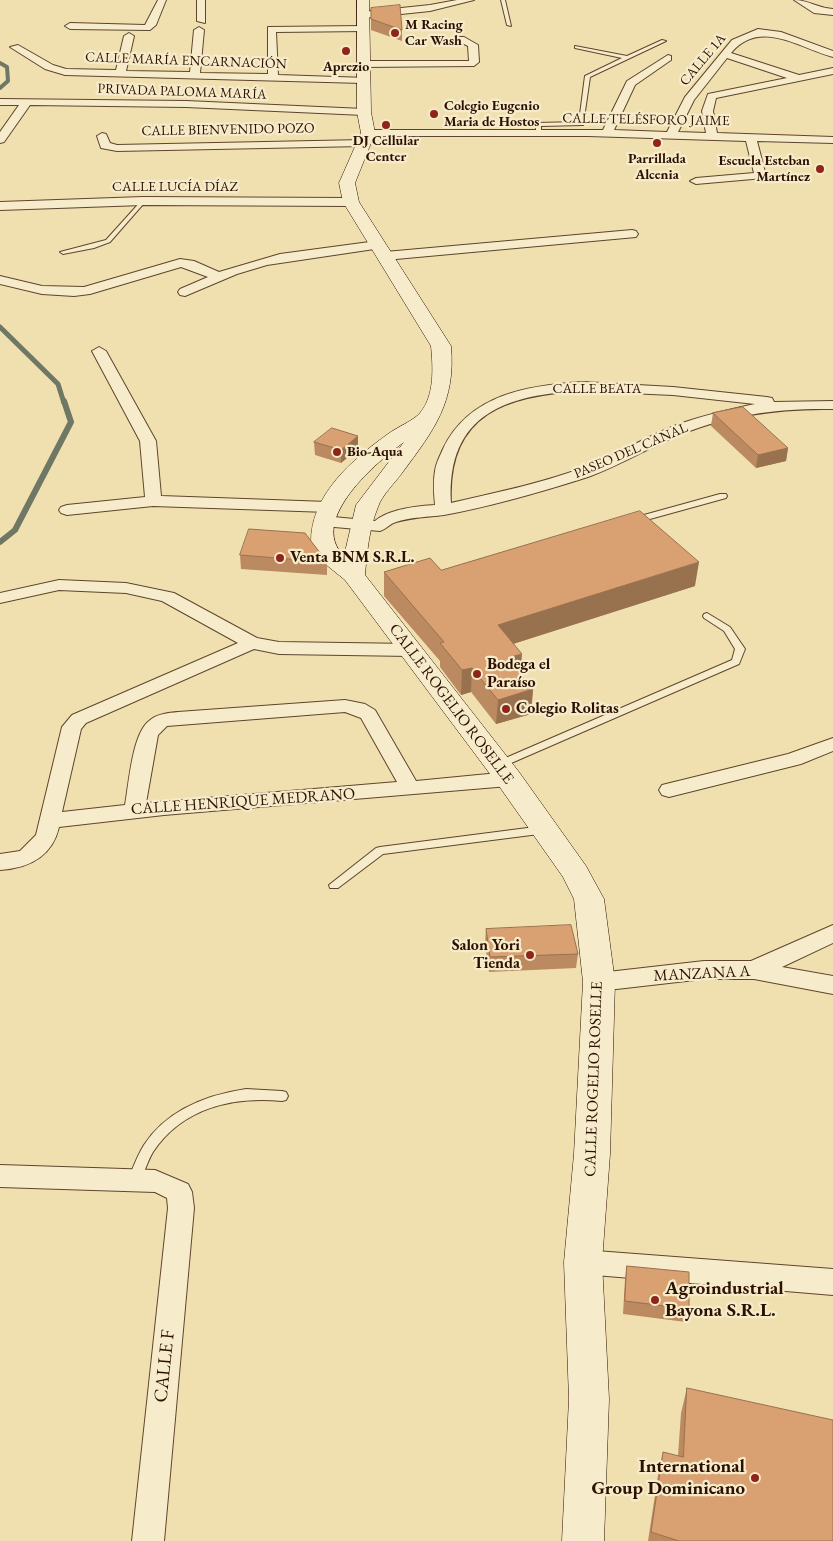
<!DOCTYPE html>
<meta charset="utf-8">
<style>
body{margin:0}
canvas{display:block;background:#f1e0af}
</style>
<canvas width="833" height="1541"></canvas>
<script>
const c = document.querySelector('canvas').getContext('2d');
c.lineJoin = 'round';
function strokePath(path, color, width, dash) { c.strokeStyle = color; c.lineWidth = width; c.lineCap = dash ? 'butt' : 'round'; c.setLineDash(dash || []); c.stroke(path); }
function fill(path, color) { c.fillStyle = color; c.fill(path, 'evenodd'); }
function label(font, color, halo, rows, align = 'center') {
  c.font = font + ' "EB Garamond",serif'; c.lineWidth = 4.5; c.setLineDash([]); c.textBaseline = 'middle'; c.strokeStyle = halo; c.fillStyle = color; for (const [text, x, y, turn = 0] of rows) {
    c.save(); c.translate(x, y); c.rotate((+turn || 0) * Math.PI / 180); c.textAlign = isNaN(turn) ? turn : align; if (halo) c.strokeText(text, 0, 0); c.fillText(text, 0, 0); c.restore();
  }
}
const streamFar2 = new Path2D(`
 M0,63L7,67L8,81L0,88`);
const streamFar1 = new Path2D(`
 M0,327L58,384L64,403`);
const stream = new Path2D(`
 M0,542L15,530L71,422L64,401`);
const lane = new Path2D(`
 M501,0H505L511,26L507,25Z
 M662,40L666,41L590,77L583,125L541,126V133L536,134V123L579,122L585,76L622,58L575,48V46L627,56Z
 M143,199L146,201L145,202L110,242L94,248L63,254L60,252L106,240Z
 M720,494H726L727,496L726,498L639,522H636L632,520L633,518Z
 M707,613L730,627L745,649L739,664L502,767H494L493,765L494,763L732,660L735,649L724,631L704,618L703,616L704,614Z
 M543,826L548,830L547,833L383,854L338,888H330L329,885L376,848L380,847Z
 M246,1089L282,1091L286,1092L288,1096L286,1100L282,1101C233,1096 182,1108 153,1152C147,1162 144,1174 139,1184L134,1186L129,1184L128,1180C133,1168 137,1156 144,1145C167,1110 206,1095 246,1089Z`);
const street = new Path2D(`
 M158,0H166L156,25L150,30L70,29L65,26L70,23L145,25Z
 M197,0H205V23L197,21Z
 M457,0H474L430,11L363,18L358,15L363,12L430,5Z
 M794,0C808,0 818,8 833,9V15L814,13Z
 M363,26L366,27V31L276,32L278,75L367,78L368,80L363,83L65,75L45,69L10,47L18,45L53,65L66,69L116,70L124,36L129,33L134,36L126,71L190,72L194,30L199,27L204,30L200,73L268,74V27Z
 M758,29L781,32L833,51V57C799,48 760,18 731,53L799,75L833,68V74L716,98L713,111L717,133L833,137V143L757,141L766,176L764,178L696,184L690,181L696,178L754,173L746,141L588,136H368L363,133L368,130H603L627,81L668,55L671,56V60L635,85L614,130L667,132L685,97L732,40ZM727,58L787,78L708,94L702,111L706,133L678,132L694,100Z
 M458,37H464L478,45L479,62L474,66L363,67L358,64L363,61H469L468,46L458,41Z
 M0,99L186,101L364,109L369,112L364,115L186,107L30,105L4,142L0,143V132L19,105H0Z
 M102,133L106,134L110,143L117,145L363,140L368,143L363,146L117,151L101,148L97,136Z
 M143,197L351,198L357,202L351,206L143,205L0,210V202Z
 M632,230L636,231L638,234L636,237L385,260L379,256L385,252Z
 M377,241L381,242L383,245L381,248L267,265L237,274L185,296L180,295L178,292L180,289L208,277L181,267L90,294L74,296L42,294L0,284V276L42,286L84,287L180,259L194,261L219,272L280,254Z
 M99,347L106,351L156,441L161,496L328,502L336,507L328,512L153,506L67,515L61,513L59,510L61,507L67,505L145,497L140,441L92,351Z
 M584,382L673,387L767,397L772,398L774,402L833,401V409C781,408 733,414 684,433C651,446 621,465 588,477C541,492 492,506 444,515C428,517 412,517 396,522C389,524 387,529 380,531L323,526L315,521L323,516L375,521C389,509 417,506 435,505C434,494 433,482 435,471C436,463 440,456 443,449C469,394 529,385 584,382ZM584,391L673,395L755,404C727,410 700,416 674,426C642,439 612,457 580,469C538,484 494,493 451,503C446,413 508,394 584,391Z
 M59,580L126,583L174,593L257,638L279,642L411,644L417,646L420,650L417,654L411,656L279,654L254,649L86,723L81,729L62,812L125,805C129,784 132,734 149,721C156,714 168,713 178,712L345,700L365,704L375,710L416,781L509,772L516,774L519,779L516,784L509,786L164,815L59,827C52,857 29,868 0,870V854L20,851L36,835L62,727L72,715L238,643L162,601L126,593L59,590L0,603V593ZM345,712L361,718L397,782L146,803L158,735L167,726Z
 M833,738V751L801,764L669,797L662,795L659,790L662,785L788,754Z
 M833,925V943L782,967L833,976V994L754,979H704L599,991L591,988L587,982L591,976L599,973L704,961H751Z
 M0,1165L155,1170L188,1184L192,1192L194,1208L164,1541H132L168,1208L167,1198L155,1192L0,1187Z
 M583,1250L833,1269V1295L583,1274L573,1271L569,1262L573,1253Z`);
const secondary = new Path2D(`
 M357,0H369L371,112L375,133L355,183L359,202L451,346C456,402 434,430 402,473C394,484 382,495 378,507C369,529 367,552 365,575L519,772L586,866L604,899L615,982L610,1154L602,1262L609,1399L604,1541H562L569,1399L564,1262L574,1154L583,982L574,899L563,877L499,786L345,580L324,563L311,543C310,495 353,459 388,434C397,427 413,421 420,413C435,395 433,367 431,346L343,202L339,183L361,133L357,112ZM404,442L356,505L344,556C307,520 378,461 404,442Z`);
const wall = new Path2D(`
 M371,8L402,30V41L371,30Z
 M713,413L788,448L786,461L756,468L711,426Z
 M358,436V449L341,463L315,455L314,442Z
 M240,555L327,562V575L241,569Z
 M441,570L695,586L513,644L520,674L533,689L531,714L496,724L471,692L461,695L440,667V661L384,596V572Z
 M486,929L578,954L576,968L489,972L485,943Z
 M627,1266L689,1309L686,1322L623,1314L625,1279Z
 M687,1388L833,1541H648L658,1475L663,1452L678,1456L681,1413Z`);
const shadedWall = new Path2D(`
 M358,436V449L341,463V450Z
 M788,448L786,461L756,468L758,455Z
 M699,562L695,586L497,649L498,625Z
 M522,654L520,678L507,658Z
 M472,668L471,692L461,695L462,670Z
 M533,689L531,714L496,724L498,700Z`);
const building = new Path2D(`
 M400,5L402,30L371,19V8Z
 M743,407L788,448L758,455L713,413Z
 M332,428L358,436L341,450L314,442Z
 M640,511L699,562L498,625L522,654L507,658L533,689L498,700L472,668L462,670L440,643L444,642L384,572L430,558L441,570Z
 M249,529L305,533L327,562L240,555Z
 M571,925L578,954L490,957L486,929Z
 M627,1266L689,1272V1309L625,1301Z
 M687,1388L833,1420V1541H679L651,1532L663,1452L683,1457Z`);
const markers = [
 [395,33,5,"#8f2418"],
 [346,51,5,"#8f2418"],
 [434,114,5,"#8f2418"],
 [386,125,5,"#8f2418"],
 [657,143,5,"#8f2418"],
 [820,169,5,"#8f2418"],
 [337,452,5,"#8f2418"],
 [280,558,5,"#8f2418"],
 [477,674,5,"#8f2418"],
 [506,709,5,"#8f2418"],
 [530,955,5,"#8f2418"],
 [655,1300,5,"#8f2418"],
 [755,1478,5,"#8f2418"]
];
const farPoinames = [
 ["M Racing",405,25],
 ["Car Wash",405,41],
 ["Aprezio",346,67,"center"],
 ["Colegio Eugenio",444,106],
 ["Maria de Hostos",444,122],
 ["DJ Cellular",386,141,"center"],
 ["Center",386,157,"center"],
 ["Parrillada",657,159,"center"],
 ["Alcenia",657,175,"center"],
 ["Escuela Esteban",810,161,"right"],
 ["Martínez",810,177,"right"],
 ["Bio-Aqua",347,452]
];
const farStreetnames = [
 ["CALLE 1A",703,60,-50],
 ["CALLE MARÍA ENCARNACIÓN",186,61,2],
 ["PRIVADA PALOMA MARÍA",182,92,2],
 ["CALLE TELÉSFORO JAIME",646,120,1],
 ["CALLE BIENVENIDO POZO",228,130,-1],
 ["CALLE LUCÍA DÍAZ",175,187],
 ["CALLE BEATA",597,389],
 ["PASEO DEL CANAL",631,451,-23]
];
const poiNames = [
 ["Venta BNM S.R.L.",290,558],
 ["Bodega el",487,665],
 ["Paraíso",487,683],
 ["Colegio Rolitas",516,709],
 ["Salon Yori",520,946,"right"],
 ["Tienda",520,964,"right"]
];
const streetNames = [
 ["CALLE ROGELIO ROSELLE",451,704,53],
 ["CALLE HENRIQUE MEDRANO",243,802,-4],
 ["MANZANA A",702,974,-3],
 ["CALLE ROGELIO ROSELLE",594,1079,-88]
];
const nearPoinames = [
 ["Agroindustrial",665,1289],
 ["Bayona S.R.L.",665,1311],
 ["International",745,1467,"right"],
 ["Group Dominicano",745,1489,"right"]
];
const nearStreetnames = [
 ["CALLE F",165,1366,-84]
];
strokePath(streamFar2, '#6f7864', 4);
strokePath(streamFar1, '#6f7864', 5);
strokePath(stream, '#6f7864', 6);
strokePath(lane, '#5e452c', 2);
strokePath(street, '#5e452c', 2);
strokePath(secondary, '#2d1100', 1);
fill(lane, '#f6ebcb');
fill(street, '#f6ebcb');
fill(secondary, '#f6ebcb');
fill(wall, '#bb8a61');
fill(shadedWall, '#98714f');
fill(building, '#d9a171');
strokePath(building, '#98714f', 1);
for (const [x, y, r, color] of markers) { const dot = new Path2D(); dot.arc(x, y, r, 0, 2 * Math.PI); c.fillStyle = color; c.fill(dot); strokePath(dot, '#f6ebcb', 2); }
label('bold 14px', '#2d1100', '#f6ebcb', farPoinames, 'left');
label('14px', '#2d1100', '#f6ebcb', farStreetnames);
label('bold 16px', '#2d1100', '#f6ebcb', poiNames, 'left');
label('16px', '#2d1100', '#f6ebcb', streetNames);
label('bold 19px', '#2d1100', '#f6ebcb', nearPoinames, 'left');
label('19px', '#2d1100', '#f6ebcb', nearStreetnames);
</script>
